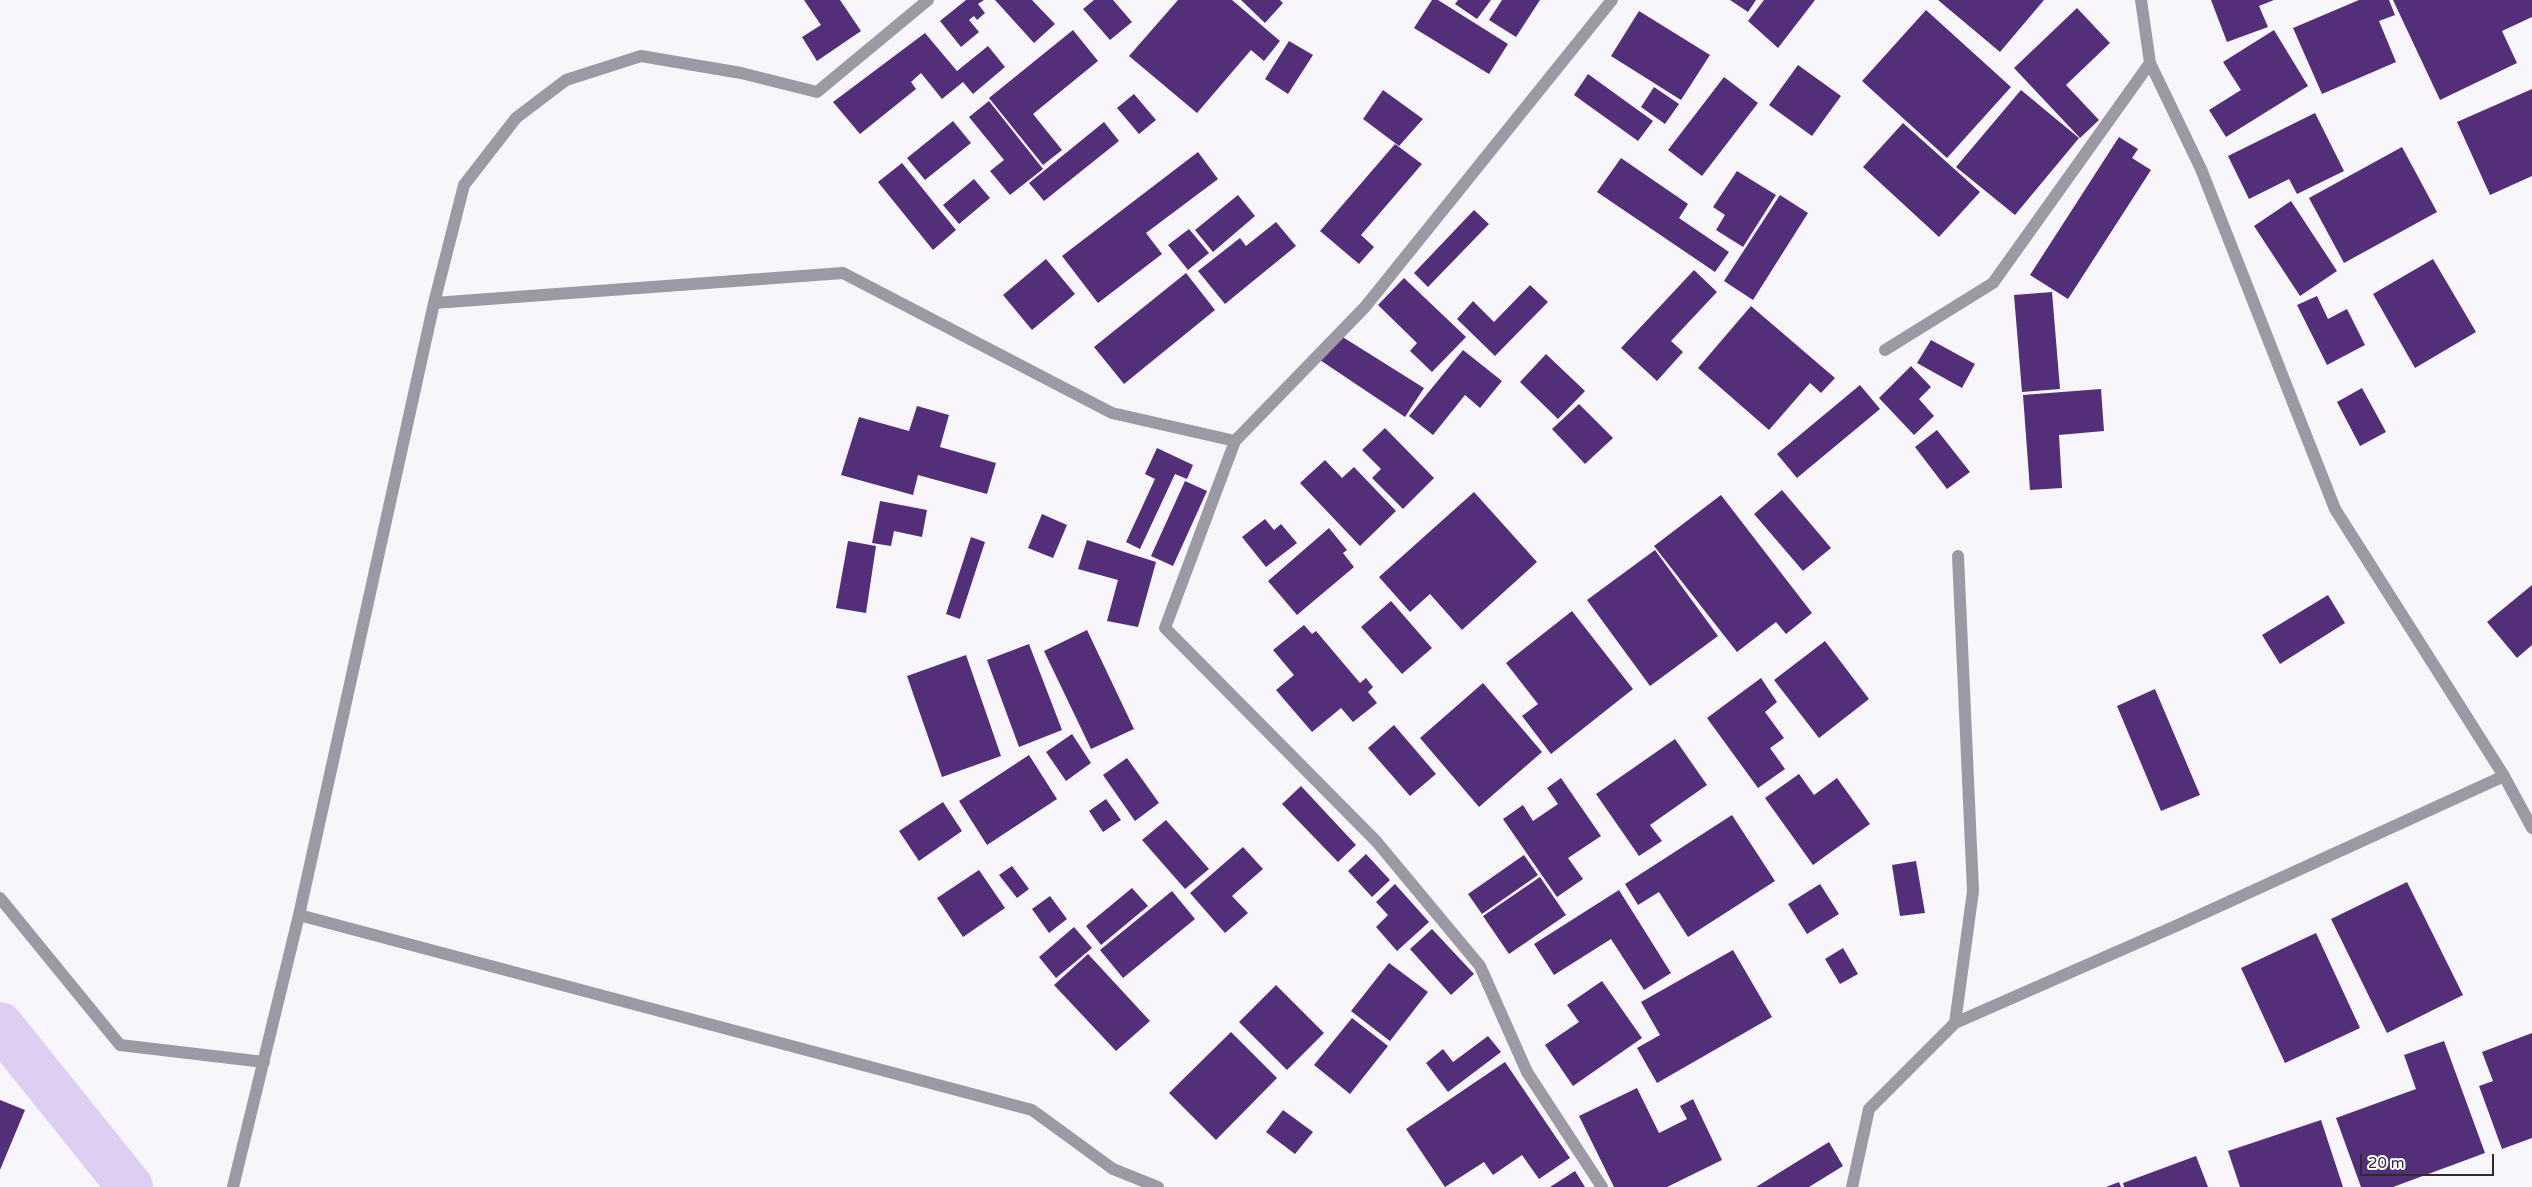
<!DOCTYPE html>
<style>
body{margin:0}
#map{position:relative;width:2532px;height:1187px;overflow:hidden;background:#f8f6fb;font-family:"Varela Round",sans-serif}
canvas{display:block}
.scale{position:absolute;left:2360px;top:1154px;width:134px;height:22px;box-sizing:border-box;border:2px solid #2e2a34;border-top:0;padding-left:6px;font-size:15px;line-height:18px;white-space:nowrap;color:#2e2a34;-webkit-text-stroke:4px #fff;paint-order:stroke}
</style>
<div id="map">
<canvas width="2532" height="1187"></canvas>
<div class="scale">20 m</div>
</div>
<script>
const c = document.querySelector('canvas').getContext('2d');
c.lineJoin = 'round';
function strokePath(path, color, width, dash) { c.strokeStyle = color; c.lineWidth = width; c.lineCap = dash ? 'butt' : 'round'; c.setLineDash(dash || []); c.stroke(path); }
function fill(path, color) { c.fillStyle = color; c.fill(path, 'evenodd'); }
const canal = new Path2D(`
 M0,1025L130,1187`);
const building = new Path2D(`
 M804,0H840L861,31L817,61L802,37L821,25Z
 M966,0H984L978,4L985,13L977,20L974,16L969,20L979,32L961,47L940,21Z
 M995,0H1032L1055,24L1034,43Z
 M1094,0H1113L1132,22L1110,40L1083,9Z
 M1178,0H1232L1280,41L1264,61L1251,50L1197,113L1129,56Z
 M1241,0H1280L1283,3L1265,23Z
 M1432,0H1438L1508,44L1489,74L1414,28Z
 M1458,0H1491L1477,19L1455,4Z
 M1502,0H1540L1516,37L1489,20Z
 M1730,0H1756L1748,12Z
 M1764,0H1815L1778,48L1748,21Z
 M1938,0H2044L2000,52Z
 M2211,0H2274L2259,6L2268,27L2227,42Z
 M2359,0H2389L2395,15L2379,21L2396,62L2322,94L2293,28Z
 M2393,0H2532V17L2502,31L2517,63L2440,100Z
 M2077,8L2110,43L2066,85L2099,120L2080,138L2014,68Z
 M1926,10L2011,87L1947,158L1862,81Z
 M1639,11L1710,55L1681,100L1611,56Z
 M1073,30L1098,61L1033,114L1062,150L1043,165L989,98Z
 M2274,30L2308,86L2226,137L2209,110L2241,90L2223,62Z
 M925,33L957,71L988,46L1005,67L973,94L963,82L942,99L921,73L911,82L916,89L860,134L833,102Z
 M1289,41L1313,55L1288,94L1265,79Z
 M1798,65L1841,96L1812,136L1769,105Z
 M1588,74L1653,121L1638,141L1574,95Z
 M1724,77L1758,103L1702,176L1668,150Z
 M1654,87L1679,104L1665,124L1641,107Z
 M2532,89V176L2490,195L2457,122Z
 M1383,90L1423,119L1399,146L1363,119Z
 M2021,90L2079,138L2015,215L1956,167Z
 M1134,94L1156,120L1139,134L1117,108Z
 M989,101L1043,169L1010,195L990,171L1004,160L969,117Z
 M2315,113L2344,171L2297,194L2289,179L2249,199L2228,156Z
 M953,121L971,143L925,180L907,158Z
 M1104,122L1119,141L1044,201L1029,183Z
 M1903,123L1980,192L1939,237L1863,167Z
 M2119,137L2138,149L2132,158L2151,170L2068,299L2030,275Z
 M1395,144L1422,164L1361,235L1374,247L1359,264L1320,231Z
 M2402,147L2437,212L2344,263L2309,198Z
 M1198,152L1218,179L1146,233L1162,254L1098,303L1062,256Z
 M1621,158L1688,204L1679,218L1729,252L1715,272L1597,192Z
 M902,163L956,230L933,250L878,182Z
 M1737,171L1776,195L1743,247L1716,230L1725,215L1713,207Z
 M974,179L990,198L959,224L943,205Z
 M1238,195L1255,216L1213,252L1195,230Z
 M1780,195L1808,213L1753,300L1724,281Z
 M2291,201L2337,271L2300,296L2254,226Z
 M1474,210L1489,224L1428,287L1414,273Z
 M1276,222L1296,246L1225,304L1198,271L1240,238L1246,246Z
 M1189,229L1209,253L1188,270L1168,245Z
 M1046,259L1075,294L1032,330L1003,295Z
 M2433,259L2476,332L2415,368L2373,294Z
 M1694,270L1717,292L1671,341L1683,352L1657,381L1621,348Z
 M1186,273L1215,310L1124,384L1094,347Z
 M1404,278L1466,337L1432,372L1410,351L1417,343L1378,305Z
 M1530,285L1548,302L1495,356L1457,319L1473,301L1494,322Z
 M2052,292L2060,389L2022,392L2014,295Z
 M2317,296L2328,319L2347,309L2365,345L2327,365L2297,305Z
 M1751,306L1835,378L1821,393L1810,383L1769,430L1698,368Z
 M1341,336L1424,388L1405,417L1320,360Z
 M1931,340L1975,364L1962,388L1917,363Z
 M1463,350L1502,381L1480,408L1465,395L1433,435L1409,416Z
 M1546,354L1585,391L1558,419L1520,382Z
 M1911,366L1931,387L1919,399L1934,416L1914,435L1879,398Z
 M1860,385L1880,409L1797,478L1777,454Z
 M2362,388L2386,432L2360,446L2337,402Z
 M2101,389L2104,431L2059,435L2062,488L2030,490L2023,395Z
 M1579,404L1613,438L1585,464L1552,429Z
 M917,406L949,415L940,447L996,463L987,494L918,475L913,495L841,475L859,417L909,431Z
 M1385,428L1434,478L1403,509L1372,478L1381,469L1362,450Z
 M1937,430L1970,472L1947,489L1915,447Z
 M1157,448L1193,465L1187,479L1175,474L1140,549L1126,542L1155,479L1145,474Z
 M1325,460L1342,478L1354,467L1396,511L1360,546L1300,483Z
 M1185,481L1207,491L1173,566L1151,556Z
 M1782,490L1831,548L1803,571L1754,514Z
 M1474,492L1537,562L1462,630L1430,594L1410,612L1379,577Z
 M1721,495L1812,613L1786,634L1776,622L1737,652L1654,546Z
 M880,501L927,510L922,537L894,531L891,546L872,543Z
 M1042,514L1067,525L1053,558L1028,548Z
 M1265,519L1274,530L1281,524L1297,543L1266,567L1242,537Z
 M1329,528L1347,550L1343,553L1354,567L1297,615L1268,581Z
 M971,537L985,542L960,619L946,614Z
 M1087,540L1156,562L1138,627L1107,621L1118,580L1078,569Z
 M848,541L876,546L866,613L836,608Z
 M1655,550L1718,636L1650,686L1587,600Z
 M2532,585V645L2517,658L2487,622Z
 M2328,595L2345,623L2280,664L2262,635Z
 M1391,601L1432,648L1402,674L1361,627Z
 M1572,611L1633,689L1551,754L1522,716L1538,704L1506,663Z
 M1304,625L1312,634L1316,631L1360,683L1366,678L1373,687L1368,692L1377,703L1353,722L1341,708L1312,732L1276,690L1294,675L1273,650Z
 M1087,630L1134,729L1091,749L1044,651Z
 M1825,641L1869,699L1819,738L1774,680Z
 M1029,644L1062,730L1019,747L987,660Z
 M966,655L1001,756L942,777L907,676Z
 M1761,678L1777,702L1765,712L1784,738L1770,748L1785,769L1758,788L1707,718Z
 M1483,683L1542,752L1479,807L1420,738Z
 M2155,689L2200,795L2161,811L2117,706Z
 M1394,725L1436,774L1410,796L1368,748Z
 M1072,734L1091,763L1066,781L1046,752Z
 M1675,739L1707,785L1650,825L1662,841L1639,856L1596,794Z
 M1029,755L1057,799L987,845L959,801Z
 M1127,758L1159,803L1135,821L1103,775Z
 M1799,774L1814,795L1837,778L1870,824L1813,865L1765,798Z
 M1561,778L1601,836L1568,858L1583,879L1557,897L1503,819L1523,805L1533,821L1558,804L1547,788Z
 M1301,786L1356,845L1338,862L1282,804Z
 M1106,799L1121,820L1103,832L1089,811Z
 M943,802L962,831L919,861L899,831Z
 M1732,815L1775,881L1688,937L1659,892L1638,905L1625,884Z
 M1166,820L1209,869L1185,889L1142,840Z
 M1243,847L1263,869L1232,896L1248,913L1225,933L1190,893Z
 M1366,854L1390,880L1372,897L1348,871Z
 M1524,855L1538,875L1482,914L1468,894Z
 M1916,861L1925,913L1900,916L1892,865Z
 M1012,866L1029,889L1017,898L999,875Z
 M979,870L1005,908L963,937L937,898Z
 M1540,877L1566,915L1509,954L1483,916Z
 M2407,882L2463,995L2387,1033L2331,919Z
 M1395,884L1429,922L1397,951L1376,927L1388,915L1376,902Z
 M1820,884L1839,914L1807,934L1788,904Z
 M1132,888L1148,906L1101,945L1086,926Z
 M1619,890L1671,973L1644,990L1611,939L1554,975L1534,944Z
 M1172,891L1195,919L1123,978L1100,950Z
 M1050,896L1067,919L1049,933L1032,909Z
 M1074,927L1092,948L1056,978L1039,957Z
 M1432,929L1474,974L1451,995L1410,949Z
 M2316,933L2360,1028L2285,1063L2241,968Z
 M1843,948L1858,974L1840,984L1825,959Z
 M1733,950L1772,1017L1657,1083L1637,1048L1660,1035L1641,1002Z
 M1088,954L1150,1021L1116,1051L1054,985Z
 M1389,963L1428,992L1390,1041L1351,1011Z
 M1602,981L1642,1038L1573,1086L1545,1045L1579,1022L1567,1005Z
 M1276,985L1324,1033L1287,1070L1239,1022Z
 M1352,1018L1388,1046L1350,1094L1314,1065Z
 M1231,1032L1277,1078L1216,1140L1169,1093Z
 M2532,1033V1138L2502,1149L2479,1086L2493,1081L2482,1052Z
 M1488,1036L1501,1052L1448,1092L1426,1063L1443,1049L1453,1062Z
 M2444,1041L2485,1153L2393,1187H2361L2336,1118L2416,1089L2404,1055Z
 M1505,1062L1570,1158L1539,1179L1522,1155L1493,1175L1484,1162L1445,1187L1406,1129Z
 M1637,1088L1659,1133L1687,1119L1680,1106L1693,1099L1722,1160L1667,1187H1614L1579,1116Z
 M0,1100L25,1110L0,1170Z
 M1283,1110L1313,1132L1295,1154L1266,1132Z
 M2321,1120L2343,1187H2240L2228,1151Z
 M1829,1142L1843,1166L1809,1187H1756Z
 M2196,1156L2208,1187H2124L2123,1183Z
 M1575,1171L1585,1187H1550Z
 M2119,1182L2121,1187H2106Z`);
const minor = new Path2D(`
 M2141,0L2150,63L2201,169L2335,509L2504,776L2532,828
 M434,303L843,273L1112,413L1235,441
 M1885,350L1993,283L2150,63
 M0,898L120,1045L264,1062
 M299,915L1032,1110L1113,1169L1158,1187
 M1955,1023L2178,925L2504,776
 M233,1187L299,915L434,303L464,185L516,118L566,80L641,56L741,73L817,92L928,0
 M1602,1187L1527,1072L1480,966L1376,841L1165,628L1235,441L1365,307L1612,0
 M1852,1187L1869,1109L1955,1023L1973,891L1958,556`);
strokePath(canal, '#ddcff2', 46);
fill(building, '#532e79');
strokePath(minor, '#9d99a4', 12);
</script>
